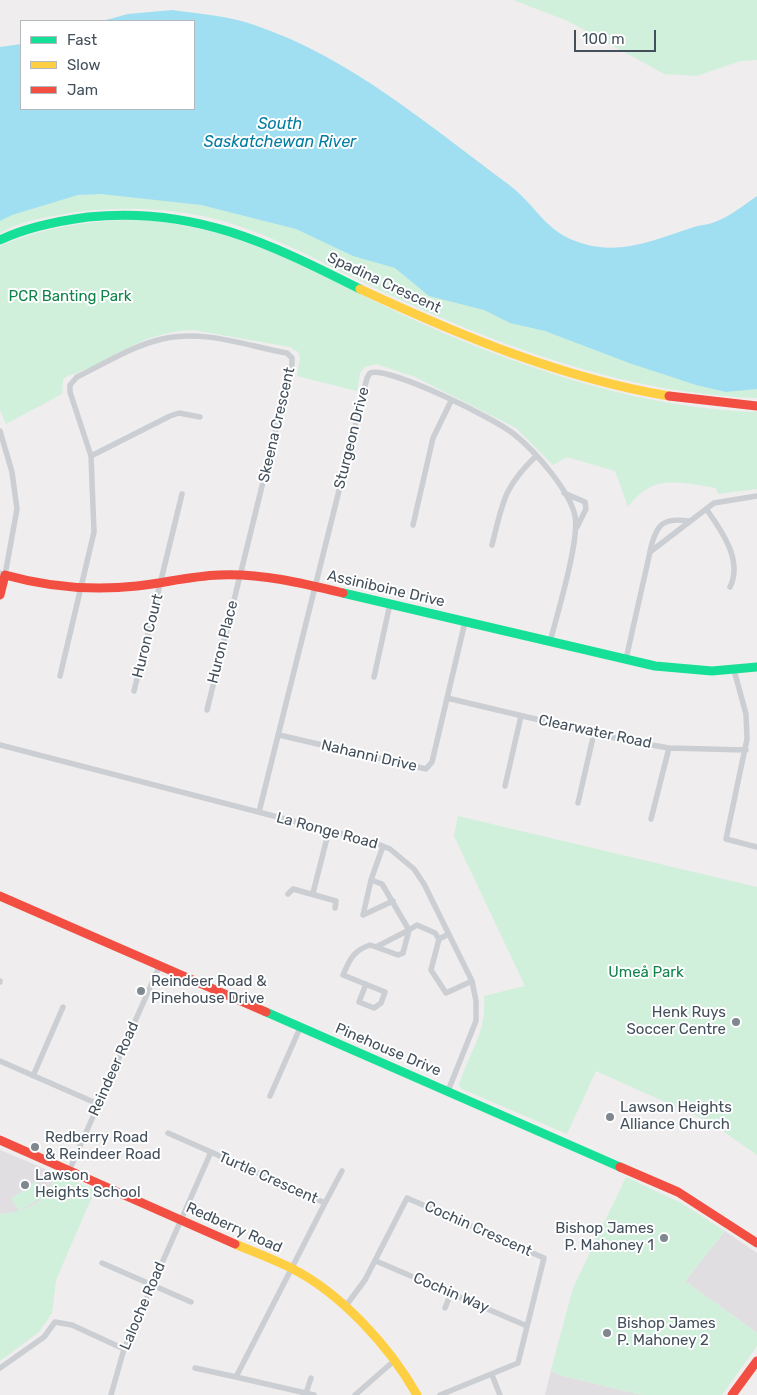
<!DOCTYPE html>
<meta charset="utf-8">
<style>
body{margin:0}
#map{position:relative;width:757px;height:1395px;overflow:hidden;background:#efeded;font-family:Rubik,sans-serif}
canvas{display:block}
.legend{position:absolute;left:20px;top:20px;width:175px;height:90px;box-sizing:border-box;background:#fff;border:1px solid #b4b9be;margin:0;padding:6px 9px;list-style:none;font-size:15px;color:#43505c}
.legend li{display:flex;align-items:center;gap:10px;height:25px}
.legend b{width:25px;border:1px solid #b4b9be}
.scale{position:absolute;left:574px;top:30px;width:82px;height:22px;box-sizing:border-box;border:2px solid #43505c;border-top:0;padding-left:6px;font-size:15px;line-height:18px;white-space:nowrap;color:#43505c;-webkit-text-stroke:4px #fff;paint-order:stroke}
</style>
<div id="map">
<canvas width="757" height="1395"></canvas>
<ul class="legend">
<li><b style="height:6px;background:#16e098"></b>Fast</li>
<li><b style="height:6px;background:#ffcf43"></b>Slow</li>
<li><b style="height:6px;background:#f24e42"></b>Jam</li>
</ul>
<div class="scale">100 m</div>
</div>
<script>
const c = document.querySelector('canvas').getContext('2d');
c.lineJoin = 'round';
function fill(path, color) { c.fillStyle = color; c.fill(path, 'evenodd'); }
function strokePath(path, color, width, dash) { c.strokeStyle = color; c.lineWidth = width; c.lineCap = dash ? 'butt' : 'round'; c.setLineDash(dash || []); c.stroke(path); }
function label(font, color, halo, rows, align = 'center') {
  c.font = font + ' Rubik,sans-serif'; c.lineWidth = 4; c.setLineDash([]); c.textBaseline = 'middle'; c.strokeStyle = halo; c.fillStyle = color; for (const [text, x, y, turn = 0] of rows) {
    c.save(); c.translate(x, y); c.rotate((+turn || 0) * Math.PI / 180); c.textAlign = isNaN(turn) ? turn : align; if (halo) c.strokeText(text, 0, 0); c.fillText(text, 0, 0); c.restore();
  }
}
const education = new Path2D(`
 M0,1150L57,1174L45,1196L36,1204L19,1212L0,1214Z
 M725,1231L757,1253V1333L685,1281Z
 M551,1370L559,1375L642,1395H545Z`);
const green = new Path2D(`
 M513,0H757V60L740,61L697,76L664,74L568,21Z
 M81,188L140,194L282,220L757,383V398C665,395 572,370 486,336C436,317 388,294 340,271C302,252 264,233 223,221C176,208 126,206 77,212C52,216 22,220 0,233V215Z
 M142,219C178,224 214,230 248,243C311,265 369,301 430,327C530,371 647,409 757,412V489L718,494L716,488C679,482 653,473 628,507L615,471L567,457L553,465L516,428L415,377L376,364L365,367L360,373L357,391L297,376L300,357L298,352L290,347L193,330C141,331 113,362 68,376L63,379L62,394L6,424L0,410V246C45,226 93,221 142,219Z
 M458,816L757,887V1155L710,1122L596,1071L567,1134L462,1089L459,1086C468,1052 487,1035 484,996L525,986L454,836Z
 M57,1174L95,1190L56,1280L52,1313L39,1332L0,1361V1214C18,1212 33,1209 45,1196L19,1211L11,1199L36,1181L46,1195Z
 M626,1177L681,1203L725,1231L685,1281L757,1333V1346L722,1395H642L559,1375L551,1370L573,1288Z`);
const water = new Path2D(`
 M172,10C201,14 230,16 257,26C351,58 429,126 508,184C538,206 543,232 584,244C623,255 657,239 694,227C700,225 706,225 712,223C728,218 744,205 757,196V389L726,392L696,385L629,363L545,331L510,323L484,310L429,296L395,268L353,256L296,229L201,205L101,194L78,195L12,215L0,221V47L21,44V109H194V21H102L128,14Z`);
const street = new Path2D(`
 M0,431L12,472L17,509L5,575L0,573
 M91,456L170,416L179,413L200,417
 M564,493L585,502L586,509L577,527
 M707,510C722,531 743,561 730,587
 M413,525L433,438L451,401
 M492,545C503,502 503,488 536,456
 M650,551C656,525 662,517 689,521
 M626,659L650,552L714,503L757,496
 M734,670L746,714L747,739L726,839L757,847
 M60,676L94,532L91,456L70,392V385L77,377C104,364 132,346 162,339C204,329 247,346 287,353L292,358V364L207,710
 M374,677L390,604
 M134,691L182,494
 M447,698L628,741L669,748L746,750
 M279,735L426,769L432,762L465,622
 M0,745L370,841L390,849L414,869L424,884L472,981L476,1001V1021L448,1091
 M505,786L521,716
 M578,803L594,733
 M259,812L367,378L370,373C389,366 498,420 515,435C535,451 570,491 575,516C580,539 557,615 550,642
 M651,819L669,748
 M371,880L383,846
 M313,893L329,830
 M288,894L293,889L336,901L335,908
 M393,901L363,915L371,880L382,884L409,930L376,947L398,955L403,953L409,930L417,925L435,933L439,939
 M449,934L439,939L431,970L446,993L472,981
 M0,982V981
 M366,984L359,1002L374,1008L381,1003L385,992L343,975C350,959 353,951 370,945L376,947
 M0,1061L98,1104
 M33,1076L63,1007
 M270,1096L300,1028
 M168,1133L211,1152
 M69,1171L159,967
 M325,1203L342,1171
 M376,1261L527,1326
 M102,1263L191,1302
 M345,1307L365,1280L407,1198L544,1258L518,1363L440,1395
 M445,1308L451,1293
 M0,1368L44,1337L55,1322L72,1325L124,1349
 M195,1368L236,1377
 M492,1375L500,1395
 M306,1393L311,1378
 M111,1395L124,1349L211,1152L325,1203L236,1377L314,1395
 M355,1395L395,1360`);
const fast = new Path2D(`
 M0,240C27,227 58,221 88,217C193,206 269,243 360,289
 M343,593L655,666L712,671L757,667
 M266,1012L620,1167`);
const slow = new Path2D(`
 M360,289C459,335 561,378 669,396
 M235,1244C254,1252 273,1259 291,1268C341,1293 390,1347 417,1395`);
const jam = new Path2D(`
 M669,396L757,406
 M0,595L5,575C48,587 92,591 137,586C164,583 191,576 219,575C261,573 302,583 343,593
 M0,896L266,1012
 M0,1140L235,1244
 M620,1167L678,1192L757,1243
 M732,1395L757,1361`);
const markers = [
 [141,991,5,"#7f878f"],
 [736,1022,5,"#7f878f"],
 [610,1117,5,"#7f878f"],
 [35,1147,5,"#7f878f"],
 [25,1185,5,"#7f878f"],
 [664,1238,5,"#7f878f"],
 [607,1333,5,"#7f878f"]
];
const streetNames = [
 ["Spadina Crescent",384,283,25],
 ["Skeena Crescent",277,425,-77],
 ["Sturgeon Drive",352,438,-76],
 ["Assiniboine Drive",386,589,13],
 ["Huron Court",148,636,-76],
 ["Huron Place",223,642,-76],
 ["Clearwater Road",595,732,12],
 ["Nahanni Drive",369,756,13],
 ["La Ronge Road",327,831,15],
 ["Pinehouse Drive",388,1050,23],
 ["Reindeer Road",114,1069,-66],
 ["Turtle Crescent",268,1178,24],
 ["Redberry Road",234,1228,24],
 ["Cochin Crescent",478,1229,24],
 ["Cochin Way",451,1293,23],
 ["Laloche Road",143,1306,-67]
];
const parkNames = [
 ["PCR Banting Park",70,297],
 ["Umeå Park",646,973]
];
const poiNames = [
 ["Reindeer Road &",151,982],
 ["Pinehouse Drive",151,999],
 ["Henk Ruys",726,1013,"right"],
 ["Soccer Centre",726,1030,"right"],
 ["Lawson Heights",620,1108],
 ["Alliance Church",620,1125],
 ["Redberry Road",45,1138],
 ["& Reindeer Road",45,1155],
 ["Lawson",35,1176],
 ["Heights School",35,1193],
 ["Bishop James",654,1229,"right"],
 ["P. Mahoney 1",654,1246,"right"],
 ["Bishop James",617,1324],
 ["P. Mahoney 2",617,1341]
];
const waterNames = [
 ["South",280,124],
 ["Saskatchewan River",280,142]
];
fill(education, '#e0dee0');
fill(green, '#d0f0dc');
fill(water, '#a0dff2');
strokePath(street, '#cbced2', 5.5);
strokePath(fast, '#16e098', 9);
strokePath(slow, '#ffcf43', 9);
strokePath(jam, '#f24e42', 9);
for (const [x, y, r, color] of markers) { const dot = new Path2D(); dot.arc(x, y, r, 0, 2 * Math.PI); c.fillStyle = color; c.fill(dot); strokePath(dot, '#fff', 2); }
label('15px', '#43505c', '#fff', streetNames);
label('15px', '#0e844b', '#fff', parkNames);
label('15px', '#43505c', '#fff', poiNames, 'left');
label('italic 16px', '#027da2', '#fff', waterNames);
</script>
